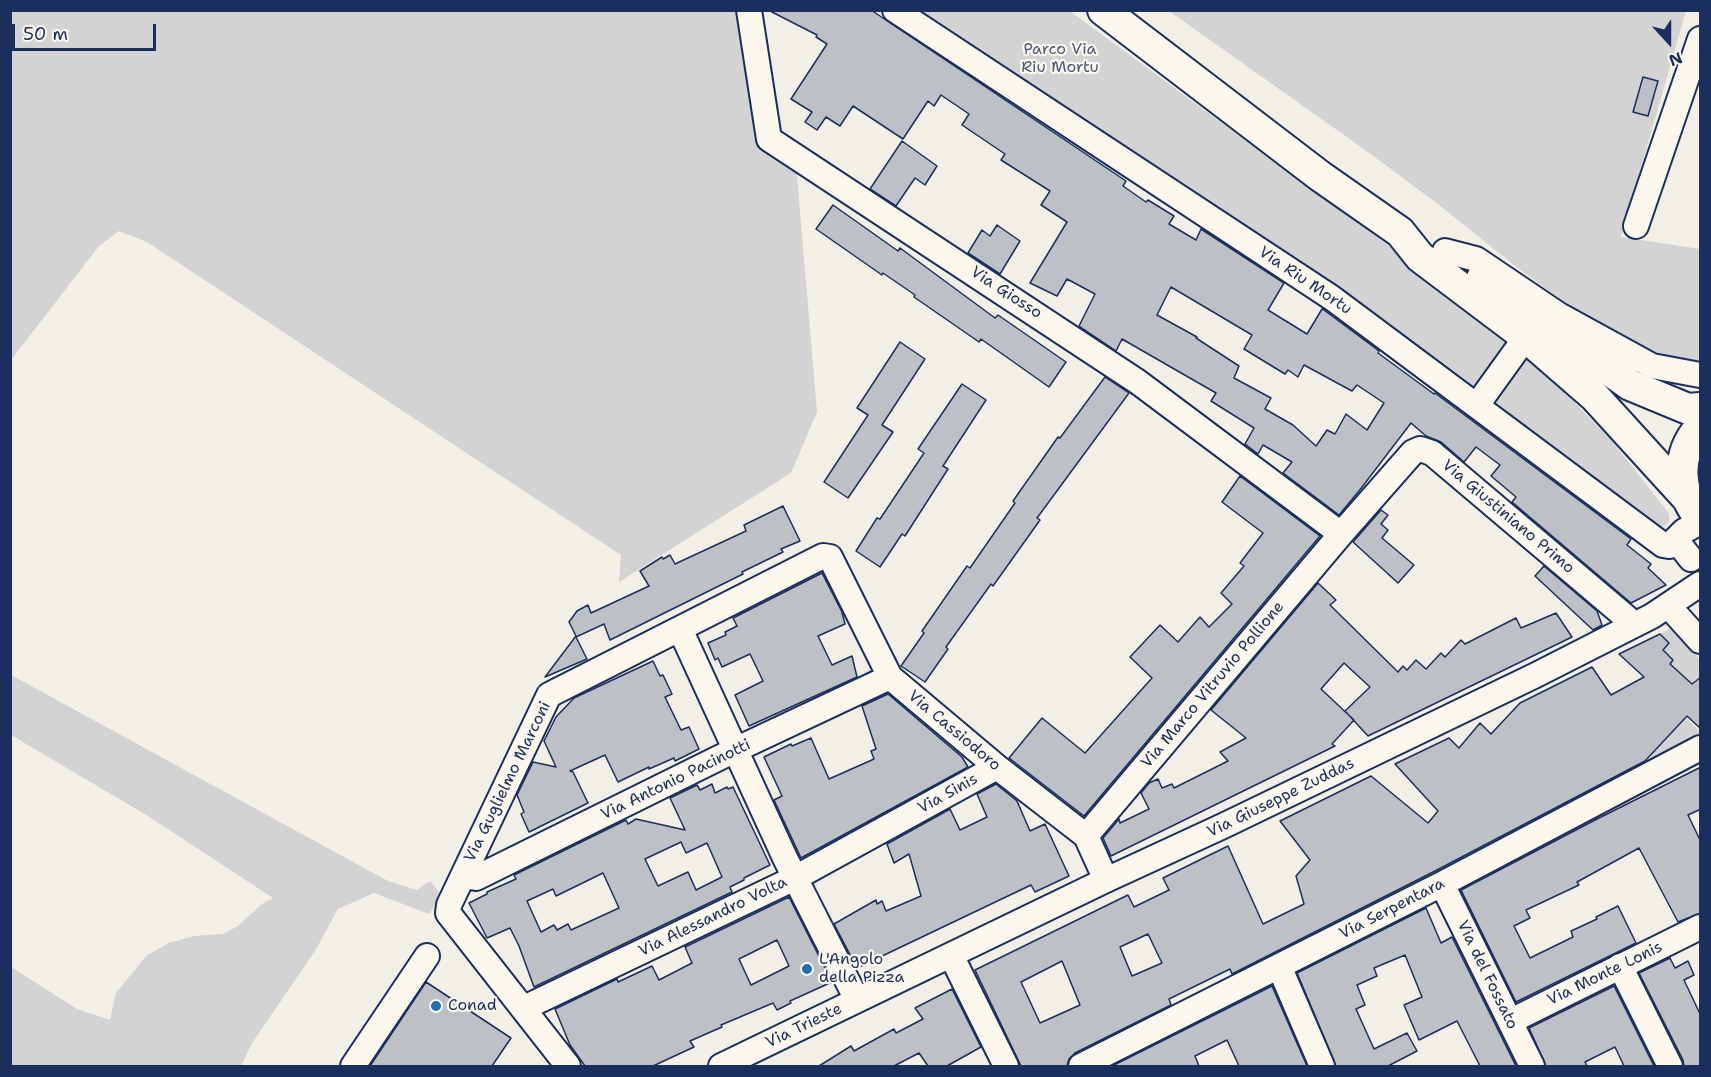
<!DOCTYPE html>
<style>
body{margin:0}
#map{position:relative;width:1711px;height:1077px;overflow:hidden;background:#f2efe6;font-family:"Shantell Sans",sans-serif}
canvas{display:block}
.frame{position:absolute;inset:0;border:12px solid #1b2f5e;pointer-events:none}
.north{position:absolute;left:1639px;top:12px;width:60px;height:60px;-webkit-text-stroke:4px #fbf7ec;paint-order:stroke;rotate:159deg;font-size:16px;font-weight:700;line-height:24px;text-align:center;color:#1b2f5e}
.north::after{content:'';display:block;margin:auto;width:21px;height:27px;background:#1b2f5e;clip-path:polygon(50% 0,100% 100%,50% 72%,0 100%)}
.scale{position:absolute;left:12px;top:24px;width:144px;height:27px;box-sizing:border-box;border:3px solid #1b2f5e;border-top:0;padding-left:8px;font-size:18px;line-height:21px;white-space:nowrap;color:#1b2f5e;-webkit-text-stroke:4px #fbf7ec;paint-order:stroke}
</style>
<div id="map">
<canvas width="1711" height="1077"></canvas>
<div class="frame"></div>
<div class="north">N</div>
<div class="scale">50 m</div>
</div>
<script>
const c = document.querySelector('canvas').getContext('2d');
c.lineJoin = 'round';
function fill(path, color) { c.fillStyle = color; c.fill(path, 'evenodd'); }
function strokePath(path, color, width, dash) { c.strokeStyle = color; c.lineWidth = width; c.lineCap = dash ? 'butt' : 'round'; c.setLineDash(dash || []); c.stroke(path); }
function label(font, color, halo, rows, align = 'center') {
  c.font = font + ' "Shantell Sans",sans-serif'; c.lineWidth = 4.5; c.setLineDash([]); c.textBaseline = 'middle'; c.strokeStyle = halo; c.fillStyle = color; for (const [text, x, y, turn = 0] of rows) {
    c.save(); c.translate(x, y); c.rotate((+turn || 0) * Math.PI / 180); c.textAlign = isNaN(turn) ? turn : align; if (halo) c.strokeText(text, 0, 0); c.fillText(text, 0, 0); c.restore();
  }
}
const green = new Path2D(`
 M11,11H738L761,141L796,164L817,412L791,473L619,582L621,555L147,242L119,231L99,246L11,360Z
 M911,11H1070L1428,275L1545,372L1612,441L1668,512C1672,521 1667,528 1656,527Z
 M1169,11H1686L1621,237L1700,249V363L1659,357L1587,318L1515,266L1443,208L1368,152Z
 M1672,628L1700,660V677L1692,684L1658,677L1673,660L1663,650L1669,643L1660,634Z
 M11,675L388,881L417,890L430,881L441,895L429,914L374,893L338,909L315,951L252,1043L241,1066H11V967L77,1009L110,1020L116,993L147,955L169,943L194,936L223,934L238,926L262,904L273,898L148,816L11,735Z
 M1665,697L1700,732V739L1639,772L1652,756L1620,725Z`);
const building = new Path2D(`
 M768,10H871L1126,181L1123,186L1146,202L1148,200L1174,216L1169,224L1196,240L1201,229L1284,283L1268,310L1307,334L1322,309L1324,310L1379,351L1378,353L1434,394L1435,393L1631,539L1627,545L1651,564L1648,568L1666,585L1631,603L1512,502L1516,497L1491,476L1500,465L1476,447L1464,462L1441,442L1426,436L1411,423L1359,491L1339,515L1283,473L1292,462L1263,445L1258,454L1245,444L1254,428L1211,401L1216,393L1122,339L1116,351L1079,326L1095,294L1067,279L1057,296L1030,283L1067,222L1041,205L1050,191L1001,160L1005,154L962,125L969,114L941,95L934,106L928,101L903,139L853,106L840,126L826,117L817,130L805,122L812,112L791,99L827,44L816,37L817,35ZM1171,287L1252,335L1244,349L1285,374L1288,370L1298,377L1304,365L1352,391L1357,385L1384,403L1367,430L1346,414L1335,434L1327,430L1316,446L1293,425L1265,409L1271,398L1234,378L1239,366L1196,338L1197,337L1157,315Z
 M1643,77L1658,81L1648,116L1633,112Z
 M902,141L937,166L925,185L915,178L896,206L870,189Z
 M833,205L898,251L900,248L995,318L998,315L1066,362L1049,387L981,339L979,342L914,297L915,295L883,273L882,275L816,229Z
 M997,225L1020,241L1000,274L968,253L982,230L990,236Z
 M900,342L925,359L882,425L893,432L848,498L824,482L868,415L857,408Z
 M1105,377L1129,393L1037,518L1040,520L993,586L991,584L946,647L948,649L925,682L901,666L924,633L922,631L967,566L970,568L1015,503L1013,501L1058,437L1060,438Z
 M962,384L986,400L943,466L948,469L905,536L902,534L880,567L856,551L877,518L880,519L924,453L918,449Z
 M1240,476L1320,536L1084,816L1009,758L1042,718L1085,753L1152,678L1130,657L1160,625L1178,642L1200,617L1209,627L1232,604L1221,593L1244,566L1240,563L1263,533L1222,502Z
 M783,506L800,541L781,549L783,552L742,572L743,574L610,640L604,624L576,637L587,659L545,677L576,636L569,622L577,611L588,605L591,613L649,586L640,571L662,557L663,559L670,555L675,564L746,531L744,525Z
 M1381,510L1388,515L1381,524L1388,530L1382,538L1414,565L1398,583L1353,542Z
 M1544,566L1597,611L1602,625L1593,630L1535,576Z
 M822,573L842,612L845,624L818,636L832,665L852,656L857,677L749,726L735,695L763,681L750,654L722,667L718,658L715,660L708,643L726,635L725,632L737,626L733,618Z
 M1318,583L1336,600L1330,605L1398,672L1403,666L1407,670L1416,660L1426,669L1441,653L1445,657L1461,640L1465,644L1516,618L1521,628L1556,613L1572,637L1368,736L1345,711L1370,687L1344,663L1321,689L1354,720L1332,744L1335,746L1111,856L1103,838L1119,819L1120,823L1149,809L1141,793L1149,783L1158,779L1162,788L1172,784L1174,788L1228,761L1220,752L1246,738L1211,710Z
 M1660,634L1669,643L1663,650L1673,660L1670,664L1692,684L1701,677V729L1687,716L1645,761L1435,871L1232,974L1230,969L1169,999L1171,1005L1075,1053L1069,1059L1067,1066H1021L975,970L1128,895L1134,907L1169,890L1163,878L1228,846L1263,924L1304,904L1296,876L1310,860L1280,821L1371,776L1428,823L1438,811L1395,764L1449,738L1459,748L1480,723L1491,734L1520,703L1592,667L1611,695L1644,677L1619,654ZM1148,934L1162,963L1132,976L1120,947ZM1062,961L1080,1005L1040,1023L1021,982Z
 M653,661L660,676L663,675L672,694L665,697L681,730L689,727L699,749L675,761L674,758L649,769V767L618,782L605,755L570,771L573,772L588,803L529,832L521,814L524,812L517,795L533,762L556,767L544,741L556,717L574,698Z
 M888,694L962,757L968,767L801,858L774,800L782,796L764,757L791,744L792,746L811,738L829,779L874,759L871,751L876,749L862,706Z
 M1701,767V809L1688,815L1701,842V913L1678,922L1639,848L1577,882L1579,885L1526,910L1530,918L1514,926L1530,958L1573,937L1571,931L1597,919L1596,917L1618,906L1636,943L1516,1002L1461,890L1597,819L1595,820Z
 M712,784L715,793L727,787L728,789L733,787L770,865L744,878V880L730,887L732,892L534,987L519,946L510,928L487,938L469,903L487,894V892L516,879L514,875L626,820L628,824L636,819L685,830L670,798L697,785L700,790ZM681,842L686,853L707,843L722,877L696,890L688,872L658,886L645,859ZM603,873L619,908L571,930L568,924L557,930L554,925L541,932L527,901L553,889L556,896Z
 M996,784L1017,801L1030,831L1045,824L1069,876L1035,892L1031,885L857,968L834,924L876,900L877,904L882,901L886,911L921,896L909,854L894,863L887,844L950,809L960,830L987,817L977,794Z
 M789,897L832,982L790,1001L791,1003L777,1010L773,1003L721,1025L722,1027L690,1041L694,1047L653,1066H585L570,1045L555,1009L617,979L618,982L652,966L659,980L692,963L685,947ZM777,940L789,966L751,985L739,959Z
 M1426,908L1441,943L1452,937L1516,1066H1480L1457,1021L1419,1040L1404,1005L1422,997L1405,955L1374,968L1377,976L1357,985L1365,1005L1356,1009L1374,1049L1407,1033L1417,1051L1388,1066H1336L1297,973Z
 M1670,958L1675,968L1688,961L1694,975L1684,980L1701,1016V1066H1684L1683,1060L1639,973Z
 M426,982L511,1038L492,1066H370Z
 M1272,986L1307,1066H1239L1227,1040L1195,1056L1199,1066H1112Z
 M1614,986L1654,1066H1624L1615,1047L1585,1062L1587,1066H1546L1529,1028Z
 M952,989L981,1047L947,1066H928L919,1053L894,1066H819L851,1046L854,1051L894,1029L896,1033L923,1019L915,1008Z`);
const minor = new Path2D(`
 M749,10L769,139L1138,382L1341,534
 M895,10L1332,298L1663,545L1669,546L1684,531L1700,522
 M1636,226L1700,39
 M1445,251L1476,259L1559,315L1652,366L1700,375
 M1477,405L1526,337
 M1676,540L1691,559
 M1673,611L1700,641
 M680,629L785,858L857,1000
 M1086,836L1341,534L1413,452L1420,449L1432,453L1627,618
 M463,876L476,878L735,750L890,677
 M1442,884L1532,1066
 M951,955L1006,1066
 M1279,966L1322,1066
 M1620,966L1670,1066
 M524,1008L795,878L997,767
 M1511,1021L1700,927
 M353,1066L427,956
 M568,1066L448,913L449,905L549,695L823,556L830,557L890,677L997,767L1086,836L1106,880
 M721,1066L1106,880L1223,826L1536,675L1652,616L1700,584
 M1081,1066L1442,884L1700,748`);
const major = new Path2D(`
 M1103,10L1320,176L1400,232L1420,257L1526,337L1595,397L1687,498
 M1482,278L1630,385L1688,409L1700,408
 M1700,427C1676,454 1677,491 1700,518`);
const markers = [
 [807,969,6,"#1f6fb2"],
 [436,1006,6,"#1f6fb2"]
];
const parkNames = [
 ["Parco Via",1060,50],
 ["Riu Mortu",1060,68]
];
const streetNames = [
 ["Via Riu Mortu",1305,281,34],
 ["Via Giosso",1006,293,33],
 ["Via Giustiniano Primo",1508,517,40],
 ["Via Marco Vitruvio Pollione",1213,685,-50],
 ["Via Cassiodoro",954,731,40],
 ["Via Antonio Pacinotti",676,780,-26],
 ["Via Guglielmo Marconi",508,782,-64],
 ["Via Sinis",948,794,-29],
 ["Via Giuseppe Zuddas",1281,798,-26],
 ["Via Serpentara",1392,909,-27],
 ["Via Alessandro Volta",713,917,-26],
 ["Via Monte Lonis",1605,974,-26],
 ["Via del Fossato",1487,975,64],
 ["Via Trieste",804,1026,-26]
];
const poiNames = [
 ["L'Angolo",819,960],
 ["della Pizza",819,978],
 ["Conad",448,1006]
];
fill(green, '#d2d3d2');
fill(building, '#bdc0c4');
strokePath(building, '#1b2f5e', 1.5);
strokePath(minor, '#1b2f5e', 28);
strokePath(major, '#1b2f5e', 34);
strokePath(minor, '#fbf7ec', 24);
strokePath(major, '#fbf7ec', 30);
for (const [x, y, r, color] of markers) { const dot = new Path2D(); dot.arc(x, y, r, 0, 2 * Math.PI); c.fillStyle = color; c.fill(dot); strokePath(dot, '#fbf7ec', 2); }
label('16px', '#49587b', '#fbf7ec', parkNames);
label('16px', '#1b2f5e', '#fbf7ec', streetNames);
label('16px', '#1b2f5e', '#fbf7ec', poiNames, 'left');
</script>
